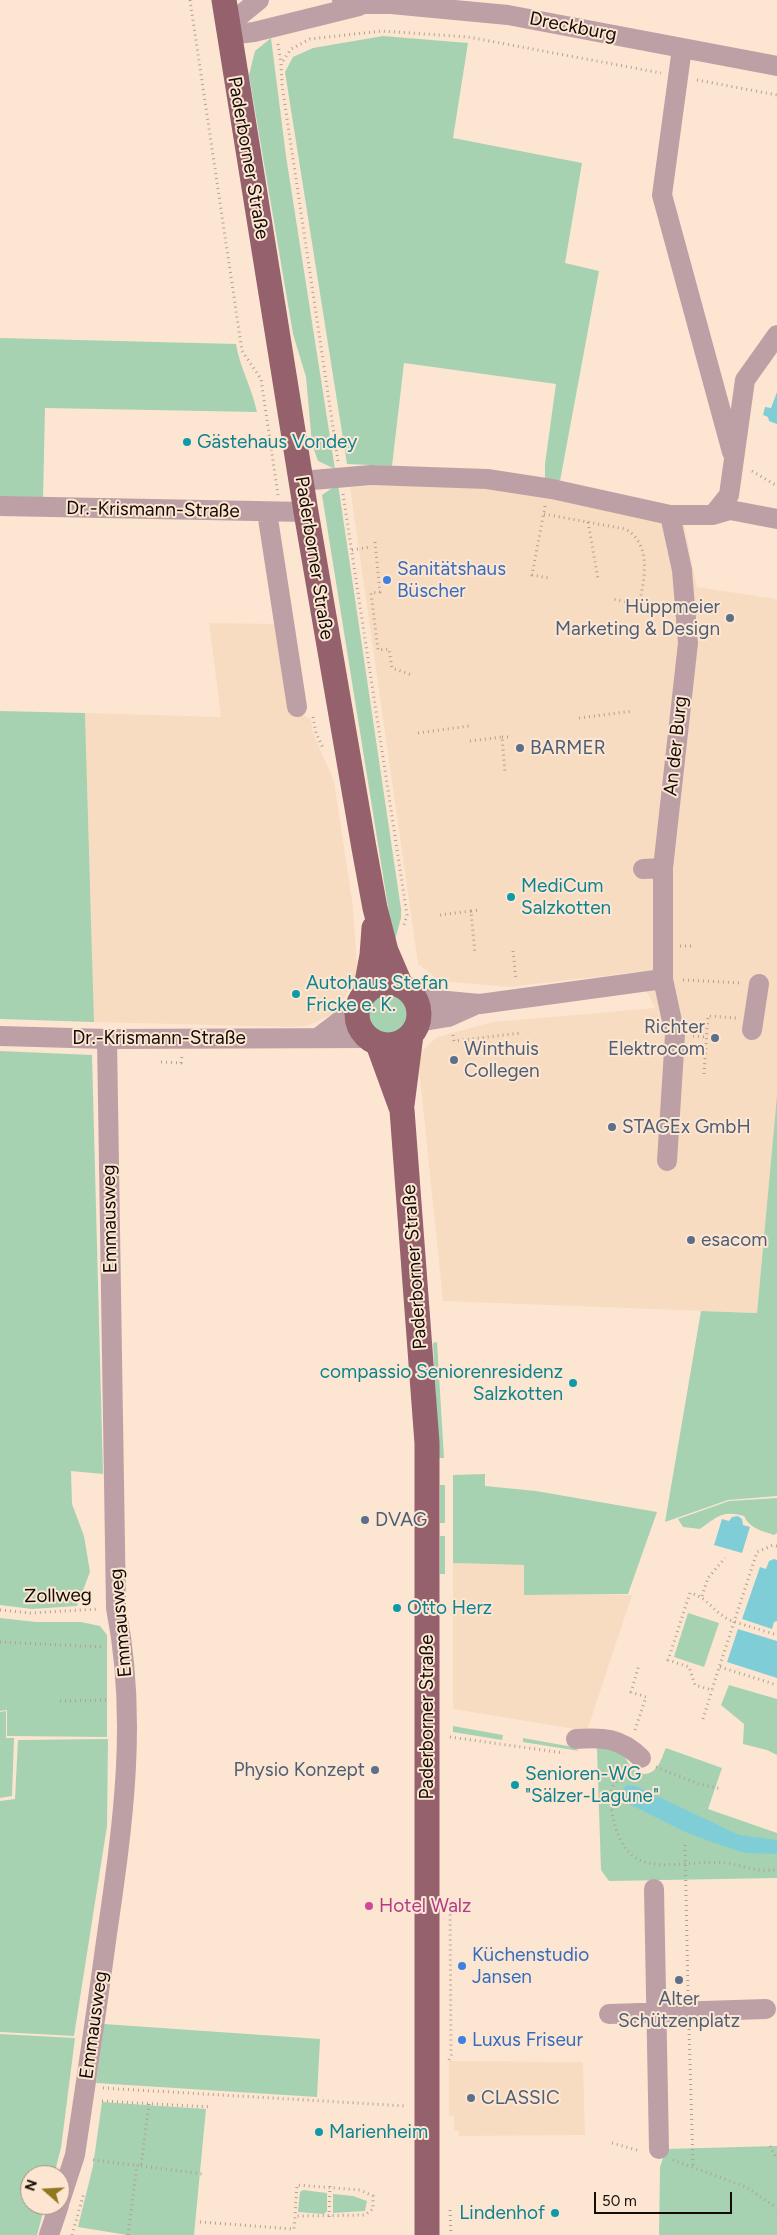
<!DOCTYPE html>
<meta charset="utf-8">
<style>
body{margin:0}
#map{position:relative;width:777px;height:2235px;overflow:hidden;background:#fce6d2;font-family:Figtree,sans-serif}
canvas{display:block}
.north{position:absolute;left:20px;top:2165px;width:50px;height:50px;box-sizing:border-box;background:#fce6d2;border:1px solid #9f8f80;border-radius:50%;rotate:289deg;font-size:14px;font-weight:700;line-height:20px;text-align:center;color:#140c06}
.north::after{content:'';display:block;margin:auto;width:18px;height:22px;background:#90781e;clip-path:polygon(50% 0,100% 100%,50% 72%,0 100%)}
.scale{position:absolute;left:594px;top:2192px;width:138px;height:22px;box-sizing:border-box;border:2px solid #140c06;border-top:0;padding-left:6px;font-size:15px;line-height:18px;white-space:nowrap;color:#140c06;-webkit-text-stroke:4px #fce6d2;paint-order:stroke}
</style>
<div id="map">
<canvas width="777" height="2235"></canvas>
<div class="north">N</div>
<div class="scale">50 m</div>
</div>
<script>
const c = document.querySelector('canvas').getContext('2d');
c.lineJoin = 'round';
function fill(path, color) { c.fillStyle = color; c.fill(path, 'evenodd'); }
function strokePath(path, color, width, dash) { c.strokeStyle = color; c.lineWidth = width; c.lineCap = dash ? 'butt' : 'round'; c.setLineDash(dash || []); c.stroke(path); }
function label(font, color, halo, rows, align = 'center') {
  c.font = font + ' Figtree,sans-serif'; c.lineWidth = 4; c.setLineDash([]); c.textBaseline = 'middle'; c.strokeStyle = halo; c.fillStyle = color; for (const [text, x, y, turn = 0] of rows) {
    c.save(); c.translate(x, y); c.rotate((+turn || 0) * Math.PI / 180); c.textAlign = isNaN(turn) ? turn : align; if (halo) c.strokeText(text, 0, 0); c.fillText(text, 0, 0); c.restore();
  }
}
const built = new Path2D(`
 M421,484L482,485L684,523L697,587L777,599V1095L757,1313L443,1301L419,1069V1059L424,1049L437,1037L493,1022L655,1008L637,972L510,987L440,981L418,964L350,487Z
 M209,623L279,624L293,709L311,719L313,733L334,781L353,907L357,966L354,983L333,1014L310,1025L295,1027L94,1022L85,713L221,717Z
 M453,1563L524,1565L525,1595H632L587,1731L453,1709Z
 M449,2061L583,2062L585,2135L459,2136V2131H454V2116H449Z`);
const green = new Path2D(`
 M383,36L468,43L453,138L582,163L565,263L599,271L560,481L545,478V464L556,384L404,363L392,466L347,464L285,72L293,57L313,48Z
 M271,38L286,156L335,469L318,461L312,444L306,377L293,334L249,75L255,51Z
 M0,338L236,344C240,368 252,388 257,412L45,408L43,500L0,499Z
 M338,484L401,909V918L394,944L322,495Z
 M0,711L85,713L94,1022L0,1019Z
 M368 1014a20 20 0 1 1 40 0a20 20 0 1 1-40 0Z
 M0,1051L92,1055L103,1474L71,1471L72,1504L84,1536L90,1572L77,1606L32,1609L0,1605Z
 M777,1095V1496L728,1500L665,1522L701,1311L757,1313Z
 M437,1342L444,1458H439L433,1343Z
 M485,1474V1486L536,1491L657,1512L628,1594L524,1595V1565L453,1563V1475Z
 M440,1485H445V1523H440Z
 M777,1498V1533L774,1535C762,1531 749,1528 744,1516C722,1510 717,1517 700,1529L683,1527L678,1519L729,1501Z
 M440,1536H445V1574H440Z
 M688,1613L719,1623L704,1667L674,1657Z
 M0,1618L36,1622H81L100,1626L107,1635V1737L7,1736V1710L0,1711Z
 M729,1685L777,1699V1755L767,1750L743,1744L744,1724L721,1705Z
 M6,1711V1738H14L12,1796L0,1798V1712Z
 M453,1726L503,1735L502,1740L453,1732Z
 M523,1738L573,1747L579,1751L523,1742Z
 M108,1739L107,1826L74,2036L0,2032V1801L15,1799L18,1740Z
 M602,1745L622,1750C626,1764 642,1785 657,1767C661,1762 663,1754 666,1748L722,1768L708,1809L777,1833V1878L609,1881L601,1870L597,1749Z
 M104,2024L320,2039L317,2097L96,2083Z
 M0,2034L75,2038L61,2148L54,2175H30V2205H45L37,2235H0Z
 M102,2102L206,2109L194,2235H127L78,2227L93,2166Z
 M777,2146V2235H659L660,2167L666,2149Z
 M303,2190L327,2193V2211L324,2214L298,2212L300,2192Z
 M333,2194L353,2196L367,2201L365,2211L333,2213Z`);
const water = new Path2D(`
 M777,392V424L769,421L768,417L763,415L765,407L771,408Z
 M738,1516L742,1519L743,1525L750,1527L742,1553L714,1545L722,1519L729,1521L732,1517Z
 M774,1559L777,1560V1621L774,1622L772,1629L742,1619L760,1567L766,1569L769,1561Z
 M738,1629L777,1641V1678L727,1662Z
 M627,1785L636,1786L739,1835L777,1840V1854L745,1853L717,1844L685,1832L627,1803L622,1796L623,1789Z`);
const path = new Path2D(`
 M190,0L242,351L261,379L278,495
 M278,44L281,63
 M697,80L777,95
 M338,461L282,85L281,64L291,49L310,39L382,31L468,37L661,73
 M752,471L777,486
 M343,494L407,915L403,928
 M545,506L532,575L549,578
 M544,514L625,529C653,544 644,581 639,605L613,599
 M588,522L598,579
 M375,542L380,592L371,593L378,650L389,649L392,668L412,675
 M352,550L370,547
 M313,717L316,733L324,750
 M579,718L633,711
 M418,733L469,726
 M502,737H508
 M470,741L502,737L505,772
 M471,911L480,910
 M440,915L471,911L475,954
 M680,946H693
 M513,951L516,980
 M683,980L741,983
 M453,1035L454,1041L521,1033
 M693,1036L708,1037
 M161,1062L181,1063L182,1056
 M704,1074L708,1016L736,1018
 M777,1546L773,1545L757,1552L714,1683L712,1690L695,1685L689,1667L668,1660L690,1593C710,1598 715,1616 735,1622L777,1635
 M702,1596L708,1578L725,1558
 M0,1610L31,1613L98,1609
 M0,1642L104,1647
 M720,1667L777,1685
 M60,1701L109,1700
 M703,1719L712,1690
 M635,1730L646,1697L631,1692L639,1665
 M450,1737L564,1753
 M656,1767L699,1784L722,1789
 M626,1770C611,1783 608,1794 612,1813C626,1886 670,1859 724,1863C734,1863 744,1868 754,1869C761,1871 769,1870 777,1870
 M685,1845L688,1993
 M689,2029L693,2166
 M449,2060L451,2055L450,1904
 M103,2088L407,2106
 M102,2101L211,2107
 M612,2143L640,2151
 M770,2146L777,2159
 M93,2160L141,2166L149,2103
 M673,2160L746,2187L777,2208
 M141,2166L203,2174
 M450,2210L451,2235
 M329,2217L330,2186
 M200,2222L294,2229L295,2216L365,2215L373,2209V2196L360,2190L297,2185L295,2216
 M72,2235L84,2193
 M128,2235L137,2165`);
const minor = new Path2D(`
 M342,0L366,4H391L508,15L777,66
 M228,35L254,32L359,6
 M228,35L238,17L259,0
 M682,48L662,195L732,452
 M301,481L371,475L487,479L552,489L670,515H713L729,495L745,380L777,335
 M0,506L306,512
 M267,512L297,707
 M713,515L730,510L777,519
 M643,869L663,868
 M415,998L480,1004L663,979
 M418,1022L448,1017L477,1004
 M752,1030L759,984
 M0,1036L107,1039L368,1038
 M319,1037L357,1008
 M667,1161L675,1035L663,979V868L688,643L682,570L670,515
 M576,1739C603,1737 621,1738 641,1758
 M654,1889L659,2149
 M609,2014L766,2009
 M60,2201L75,2155C86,2082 97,2008 107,1934C123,1824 138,1718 116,1608L107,1039
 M49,2235L59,2205`);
const major = new Path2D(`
 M224,0L306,512L364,848L375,908L386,951L401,986
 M357 1014a31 31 0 1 1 62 0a31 31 0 1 1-62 0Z
 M365,993L372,955L374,928
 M378,1044L402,1110L427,1443V2235
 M402,1105L411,1035`);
const markers = [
 [187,442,5,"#0f9aa8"],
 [387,580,5,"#3f7fe0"],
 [730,618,5,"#5c6f8a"],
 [520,748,5,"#5c6f8a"],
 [511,897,5,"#0f9aa8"],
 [296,994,5,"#0f9aa8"],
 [715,1038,5,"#5c6f8a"],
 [454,1060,5,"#5c6f8a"],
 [612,1127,5,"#5c6f8a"],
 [691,1240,5,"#5c6f8a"],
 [573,1383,5,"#0f9aa8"],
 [365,1520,5,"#5c6f8a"],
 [397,1608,5,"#0f9aa8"],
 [375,1770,5,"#5c6f8a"],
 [515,1785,5,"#0f9aa8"],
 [369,1906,5,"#d1479c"],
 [462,1966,5,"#3f7fe0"],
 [679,1980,5,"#5c6f8a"],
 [462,2040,5,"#3f7fe0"],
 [471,2098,5,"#5c6f8a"],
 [319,2132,5,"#0f9aa8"],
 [555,2213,5,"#0f9aa8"]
];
const streetNames = [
 ["Dreckburg",573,27,11],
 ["Paderborner Straße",248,158,80],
 ["Dr.-Krismann-Straße",153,510,1],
 ["Paderborner Straße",314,558,81],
 ["An der Burg",676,746,-84],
 ["Dr.-Krismann-Straße",159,1038],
 ["Emmausweg",110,1219,-91],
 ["Paderborner Straße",415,1267,-94],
 ["Zollweg",58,1596,-1],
 ["Emmausweg",121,1623,-95],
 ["Paderborner Straße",427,1717,-90],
 ["Emmausweg",94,2025,-82]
];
const cultureNames = [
 ["Gästehaus Vondey",197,442],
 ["MediCum",521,886],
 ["Salzkotten",521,908],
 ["Autohaus Stefan",306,983],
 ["Fricke e. K.",306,1005],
 ["compassio Seniorenresidenz",563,1372,"right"],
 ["Salzkotten",563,1394,"right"],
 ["Otto Herz",407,1608],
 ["Senioren-WG",525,1774],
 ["\"Sälzer-Lagune\"",525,1796],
 ["Marienheim",329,2132],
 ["Lindenhof",545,2213,"right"]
];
const shopNames = [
 ["Sanitätshaus",397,569],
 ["Büscher",397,591],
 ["Küchenstudio",472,1955],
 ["Jansen",472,1977],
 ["Luxus Friseur",472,2040]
];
const serviceNames = [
 ["Hüppmeier",720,607,"right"],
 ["Marketing & Design",720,629,"right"],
 ["BARMER",530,748],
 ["Richter",705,1027,"right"],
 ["Elektrocom",705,1049,"right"],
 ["Winthuis",464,1049],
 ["Collegen",464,1071],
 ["STAGEx GmbH",622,1127],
 ["esacom",701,1240],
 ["DVAG",375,1520],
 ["Physio Konzept",365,1770,"right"],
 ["Alter",679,1999,"center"],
 ["Schützenplatz",679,2021,"center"],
 ["CLASSIC",481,2098]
];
const hotelNames = [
 ["Hotel Walz",379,1906]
];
fill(built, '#f8dcc2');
fill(green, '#a7d2b2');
fill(water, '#7fced7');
strokePath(path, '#b2a191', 3, [1, 4]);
strokePath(minor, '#bda0a6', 20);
strokePath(major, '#94616d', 25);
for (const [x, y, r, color] of markers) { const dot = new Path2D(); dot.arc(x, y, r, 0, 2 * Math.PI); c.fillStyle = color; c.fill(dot); strokePath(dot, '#fce6d2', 2); }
label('19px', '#140c06', '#fce6d2', streetNames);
label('19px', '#0d838f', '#fce6d2', cultureNames, 'left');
label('19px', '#366cbe', '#fce6d2', shopNames, 'left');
label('19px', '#4e5e75', '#fce6d2', serviceNames, 'left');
label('19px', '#b23c85', '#fce6d2', hotelNames, 'left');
</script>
